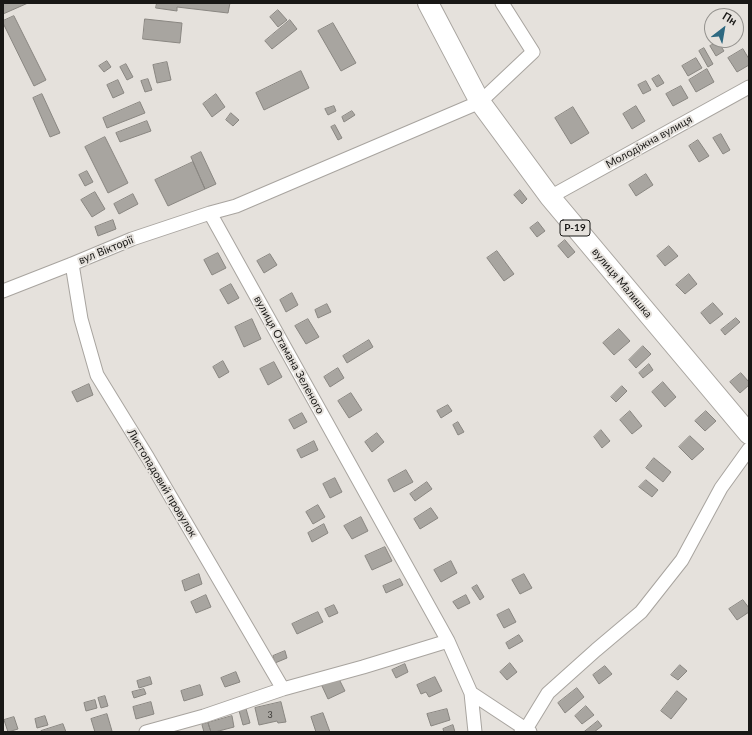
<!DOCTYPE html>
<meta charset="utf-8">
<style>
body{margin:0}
#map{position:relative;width:752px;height:735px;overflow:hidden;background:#e5e1dc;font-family:Lato,sans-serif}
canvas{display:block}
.frame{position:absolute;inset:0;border:4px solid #191816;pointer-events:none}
.north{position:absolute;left:704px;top:8px;width:40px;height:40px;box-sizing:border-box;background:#e5e1dc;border:1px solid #93918d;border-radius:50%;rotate:31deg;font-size:11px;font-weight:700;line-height:16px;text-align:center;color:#191816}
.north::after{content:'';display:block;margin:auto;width:14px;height:18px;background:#2e6981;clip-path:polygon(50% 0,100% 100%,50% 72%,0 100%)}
</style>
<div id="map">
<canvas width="752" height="735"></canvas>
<div class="frame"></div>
<div class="north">Пн</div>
</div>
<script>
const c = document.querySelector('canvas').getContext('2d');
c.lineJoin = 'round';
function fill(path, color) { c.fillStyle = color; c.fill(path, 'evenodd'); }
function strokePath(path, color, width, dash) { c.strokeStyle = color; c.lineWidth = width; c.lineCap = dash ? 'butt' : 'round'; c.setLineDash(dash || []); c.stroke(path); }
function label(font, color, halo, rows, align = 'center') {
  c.font = font + ' Lato,sans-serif'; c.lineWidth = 4; c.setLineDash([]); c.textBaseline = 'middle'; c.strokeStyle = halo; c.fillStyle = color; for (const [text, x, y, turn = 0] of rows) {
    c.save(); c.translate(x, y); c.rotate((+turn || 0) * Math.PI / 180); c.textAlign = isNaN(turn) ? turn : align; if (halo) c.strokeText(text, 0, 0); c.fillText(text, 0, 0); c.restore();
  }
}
const building = new Path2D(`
 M5,3H28L3,14V4Z
 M157,3H230L228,13L177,7V11L156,8Z
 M278,10L287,20L278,27L270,17Z
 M14,16L46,80L34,86L3,23V21Z
 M145,19L182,23L180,43L143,39Z
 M290,20L297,29L272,49L265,41Z
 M333,23L356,63L341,71L318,31Z
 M718,42L724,51L716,56L710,46Z
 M704,48L713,64L708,67L699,51Z
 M743,49L749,59V65L737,72L728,58Z
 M696,58L702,68L688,76L682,66Z
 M107,61L111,67L104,72L99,66Z
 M167,62L171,80L157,83L153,65Z
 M126,64L133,77L127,80L120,67Z
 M707,69L714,82L696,92L689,80Z
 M301,71L309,88L264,110L256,93Z
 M659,75L664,83L657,87L652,79Z
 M148,79L152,90L145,92L141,81Z
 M118,80L124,93L113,98L107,85Z
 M646,81L651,90L643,94L638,85Z
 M681,86L688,98L673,106L666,94Z
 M42,94L60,133L50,137L33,98Z
 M216,94L225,107L212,117L203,104Z
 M140,102L145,113L107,128L103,118Z
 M334,106L336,111L328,115L325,109Z
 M636,106L645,121L632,129L623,114Z
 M573,107L589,133L571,144L555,118Z
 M352,111L355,115L344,122L342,117Z
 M231,113L239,120L233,126L226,120Z
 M147,121L151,131L120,142L116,133Z
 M335,125L342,138L338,140L331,127Z
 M721,134L730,150L723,154L713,138Z
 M105,137L128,183L108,193L85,147Z
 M698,140L709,156L699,162L689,146Z
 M201,152L216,184L205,189L191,157Z
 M193,162L205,189L168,206L155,180Z
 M87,171L93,182L85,186L79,175Z
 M646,174L653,185L636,196L629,185Z
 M520,190L527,199L522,204L514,195Z
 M95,192L105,209L92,217L81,200Z
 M133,194L138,204L119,214L114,204Z
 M113,220L116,229L98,236L95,227Z
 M538,222L545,231L537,237L530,228Z
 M565,240L575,252L568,258L558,246Z
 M669,246L678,256L665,266L657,256Z
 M497,251L514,274L504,281L487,258Z
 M218,253L226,268L212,275L204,260Z
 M270,254L277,265L264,273L257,261Z
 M689,274L697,284L685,294L676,285Z
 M231,284L239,298L228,304L220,290Z
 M292,293L298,305L286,312L280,300Z
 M713,303L723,314L710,324L701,313Z
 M327,304L331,312L318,318L315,310Z
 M736,318L740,322L725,335L721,330Z
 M252,319L261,339L244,347L235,327Z
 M308,319L319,337L306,344L295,326Z
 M619,329L630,341L614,355L603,343Z
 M369,340L373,347L347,363L343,356Z
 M643,346L651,354L636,368L629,360Z
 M223,361L229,372L219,378L213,367Z
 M274,362L282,377L268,385L260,369Z
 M649,364L653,370L643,378L639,373Z
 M338,368L344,378L330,387L324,377Z
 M741,373L749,382V385L740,393L730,382Z
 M663,382L676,397L665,407L652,392Z
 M89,384L93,395L77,402L72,392Z
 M622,386L627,391L616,402L611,397Z
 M351,393L362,410L349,418L338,401Z
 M448,405L452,411L441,418L437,411Z
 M630,411L642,426L632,434L620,420Z
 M706,411L716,421L705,431L695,421Z
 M302,413L307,422L294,429L289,420Z
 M458,422L464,432L458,435L453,425Z
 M601,430L610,441L602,448L594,437Z
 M377,433L384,442L372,452L365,442Z
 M690,436L704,449L692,460L679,447Z
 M314,441L318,450L301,458L297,450Z
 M654,458L671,472L663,482L646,468Z
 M406,470L413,482L394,492L388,480Z
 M335,478L342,492L330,498L323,484Z
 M646,480L658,490L652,497L639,487Z
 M427,482L432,489L415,501L410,494Z
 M318,505L325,517L313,524L306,512Z
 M431,508L438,518L420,529L414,519Z
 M361,517L368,531L352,539L344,526Z
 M324,524L328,533L312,542L308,533Z
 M385,547L392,561L372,570L365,556Z
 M451,561L457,573L441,582L434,570Z
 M199,574L202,584L185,591L182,581Z
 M524,574L532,588L520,594L512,580Z
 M400,579L403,585L386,593L383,586Z
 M477,585L484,597L480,600L472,588Z
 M206,595L211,607L196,613L191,602Z
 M466,595L470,603L458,609L453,602Z
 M743,600L749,608V612L737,620L729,609Z
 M334,605L338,613L329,617L325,609Z
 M509,609L516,622L504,628L497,615Z
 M318,612L323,622L297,634L292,624Z
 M519,635L523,641L509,649L506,643Z
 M285,651L287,658L275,663L273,656Z
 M510,663L517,672L507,680L500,672Z
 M405,664L408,672L396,678L392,670Z
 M680,665L687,671L678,680L671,675Z
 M605,666L612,674L599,684L593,675Z
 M236,672L240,682L225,687L221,678Z
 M150,677L152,684L139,688L137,681Z
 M435,677L442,691L429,697L426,692L421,694L417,685Z
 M339,679L345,691L328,699L322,686Z
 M200,685L203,695L184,701L181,691Z
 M577,688L584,697L565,713L558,703Z
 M144,689L146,694L134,698L132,692Z
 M677,691L687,699L671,719L661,711Z
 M105,696L108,706L101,708L98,698Z
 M95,700L97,708L86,711L84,703Z
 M151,702L154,714L136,719L133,707Z
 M281,702L286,722L278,723L277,721L259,725L255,708Z
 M245,705L250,723L243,725L238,707Z
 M586,706L594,715L582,724L575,716Z
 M447,709L450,720L431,726L427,714Z
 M323,713L330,732H316L311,717Z
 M107,714L112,731L107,732H95L91,719Z
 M45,716L48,725L37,728L35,719Z
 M232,716L234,727L215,732H211L208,723Z
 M14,717L18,729L8,732L4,720Z
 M598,721L602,726L594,732H584Z
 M208,723L211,732H204L202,725Z
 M63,724L66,732H41V731Z
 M453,725L455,732H444L443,729Z`);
const minor = new Path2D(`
 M502,3L533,52L480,102L236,206L210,213L448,641L471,693L530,732
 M550,197L749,87
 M72,264L81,319L97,375L148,458L283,689
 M3,291L72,264L132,239L210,213
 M471,693L475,732
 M146,732L204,716L283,689L363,667L448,641
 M521,732L526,729L548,693L596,650L641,612L682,560L721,488L749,449`);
const primary = new Path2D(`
 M428,3L480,102L550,197L749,434`);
const numberNames = [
 ["3",270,715]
];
const shields = [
 [575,228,30]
];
const shieldNames = [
 ["Р-19",575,228]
];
const streetNames = [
 ["Молодіжна вулиця",649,142,-29],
 ["вул Вікторії",106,250,-22],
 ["вулиця Малишка",622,283,50],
 ["вулиця Отамана Зеленого",289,355,61],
 ["Листопадовий провулок",162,483,59]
];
fill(building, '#a8a5a0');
strokePath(building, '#898681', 1);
strokePath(minor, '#a8a49f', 15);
strokePath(primary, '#a8a49f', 22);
strokePath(minor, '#fff', 13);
strokePath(primary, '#fff', 20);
label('9px', '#3d3b38', null, numberNames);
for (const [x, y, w] of shields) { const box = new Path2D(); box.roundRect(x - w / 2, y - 8, w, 16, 3); c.fillStyle = '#e5e1dc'; c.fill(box); strokePath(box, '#191816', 1); }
label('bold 10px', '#191816', null, shieldNames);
label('11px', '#191816', '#e5e1dc', streetNames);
</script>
